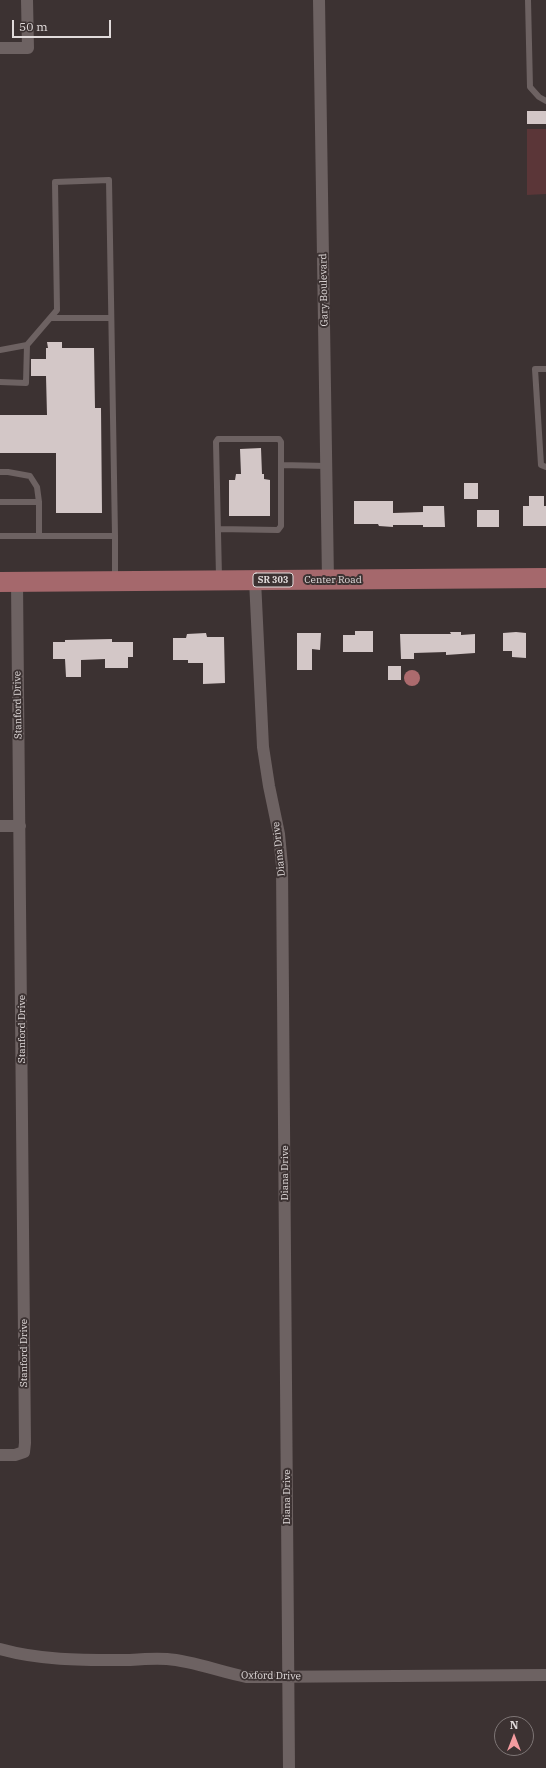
<!DOCTYPE html>
<style>
body{margin:0}
#map{position:relative;width:546px;height:1768px;overflow:hidden;background:#3c3232;font-family:"IBM Plex Serif",serif}
canvas{display:block}
.north{position:absolute;left:494px;top:1716px;width:40px;height:40px;box-sizing:border-box;background:#3c3232;border:1px solid #7e7676;border-radius:50%;rotate:0deg;font-size:11px;font-weight:700;line-height:16px;text-align:center;color:#e1dbdb}
.north::after{content:'';display:block;margin:auto;width:14px;height:18px;background:#f49b9f;clip-path:polygon(50% 0,100% 100%,50% 72%,0 100%)}
.scale{position:absolute;left:12px;top:20px;width:99px;height:18px;box-sizing:border-box;border:2px solid #e1dbdb;border-top:0;padding-left:5px;font-size:12px;line-height:14px;white-space:nowrap;color:#e1dbdb;-webkit-text-stroke:3px #3c3232;paint-order:stroke}
</style>
<div id="map">
<canvas width="546" height="1768"></canvas>
<div class="north">N</div>
<div class="scale">50 m</div>
</div>
<script>
const c = document.querySelector('canvas').getContext('2d');
c.lineJoin = 'round';
function fill(path, color) { c.fillStyle = color; c.fill(path, 'evenodd'); }
function strokePath(path, color, width, dash) { c.strokeStyle = color; c.lineWidth = width; c.lineCap = dash ? 'butt' : 'round'; c.setLineDash(dash || []); c.stroke(path); }
function label(font, color, halo, rows, align = 'center') {
  c.font = font + ' "IBM Plex Serif",serif'; c.lineWidth = 4; c.setLineDash([]); c.textBaseline = 'middle'; c.strokeStyle = halo; c.fillStyle = color; for (const [text, x, y, turn = 0] of rows) {
    c.save(); c.translate(x, y); c.rotate((+turn || 0) * Math.PI / 180); c.textAlign = isNaN(turn) ? turn : align; if (halo) c.strokeText(text, 0, 0); c.fillText(text, 0, 0); c.restore();
  }
}
const green = new Path2D(`
 M527,129H546V194L527,195Z`);
const water = new Path2D(`
 M404 678a8 8 0 1 1 16 0a8 8 0 1 1-16 0Z`);
const building = new Path2D(`
 M527,111H546V124H527Z
 M47,342H62V348H94L95,408H101L102,513H56V453H0V415H47L46,376H31V359H46V348H48Z
 M261,448L262,474H264V479L270,480V516H229V480H235L236,474H241L240,449Z
 M464,483H478V499H464Z
 M529,496H544V506H546V526H523V506H529Z
 M354,501H393V513L423,512V506H444L445,527H423V525H393V527L379,526L378,524H354Z
 M477,510H499V527H477Z
 M355,631H373V652H343V635H355Z
 M450,632H461V635L475,634V653L446,655V652L414,653V659H401L400,634H451Z
 M516,632L526,633V658L512,657V651H503V633Z
 M206,633L207,637H224L225,683L203,684V663H188V660H173V638H186L187,634Z
 M297,633H321L320,650L312,649V670H297Z
 M112,639V642H133V657H128V668H105V659L81,660V677H66L65,659H53V642H65V640Z
 M388,666H401V680H388Z`);
const lane = new Path2D(`
 M528,0L530,87L539,97L546,101
 M51,318H111
 M0,350L27,345L57,310L55,182L109,180L115,536H0
 M546,369H535L541,465L546,467
 M0,382L26,383L27,345
 M281,465L327,466
 M0,472H8L30,476L37,487L39,502H0
 M218,529L278,530L281,526V442L279,439H218L216,442L219,577
 M39,535V502
 M115,536V578`);
const street = new Path2D(`
 M319,0L328,580
 M0,48H28L27,0
 M255,580L263,747L269,786L279,834L282,866L289,1768
 M0,826H20
 M0,1455H15L24,1452L25,1443L17,582
 M0,1649C43,1661 86,1660 130,1660C142,1659 155,1658 167,1659C194,1661 220,1672 247,1677L546,1675`);
const primary = new Path2D(`
 M0,582L546,578`);
const shields = [
 [273,580,40]
];
const shieldNames = [
 ["SR 303",273,580]
];
const streetNames = [
 ["Gary Boulevard",324,290,-91],
 ["Center Road",333,580],
 ["Stanford Drive",18,705,-91],
 ["Diana Drive",279,849,-96],
 ["Stanford Drive",22,1029,-90],
 ["Diana Drive",285,1173,-90],
 ["Stanford Drive",24,1353,-90],
 ["Diana Drive",287,1497,-90],
 ["Oxford Drive",271,1676,1]
];
fill(green, '#5b3638');
fill(water, '#ac6b6e');
fill(building, '#d3c7c7');
strokePath(lane, '#6d6262', 6);
strokePath(street, '#6d6262', 12);
strokePath(primary, '#a5686c', 20);
for (const [x, y, w] of shields) { const box = new Path2D(); box.roundRect(x - w / 2, y - 7, w, 14, 3); c.fillStyle = '#3c3232'; c.fill(box); strokePath(box, '#e1dbdb', 1); }
label('bold 9px', '#e1dbdb', null, shieldNames);
label('10px', '#e1dbdb', '#3c3232', streetNames);
</script>
